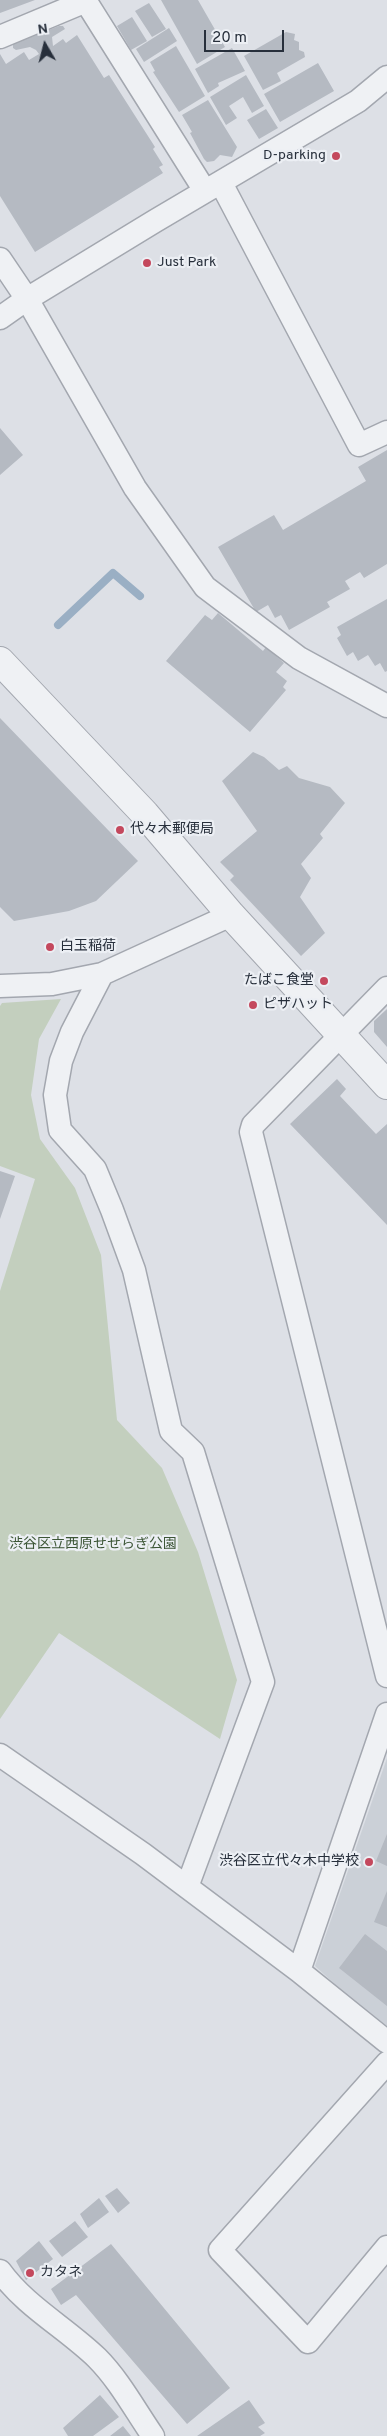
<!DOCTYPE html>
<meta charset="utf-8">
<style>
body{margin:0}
#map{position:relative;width:387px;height:2436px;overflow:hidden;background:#dde0e6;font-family:Overpass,sans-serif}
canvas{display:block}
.north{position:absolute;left:20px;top:20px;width:50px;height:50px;-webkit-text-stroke:4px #eceff4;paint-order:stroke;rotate:352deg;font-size:14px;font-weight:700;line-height:20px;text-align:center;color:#272f3b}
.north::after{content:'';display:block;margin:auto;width:18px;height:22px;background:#272f3b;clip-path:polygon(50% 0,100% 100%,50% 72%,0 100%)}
.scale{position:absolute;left:204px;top:30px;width:80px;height:22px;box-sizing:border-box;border:2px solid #272f3b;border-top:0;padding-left:6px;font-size:15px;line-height:18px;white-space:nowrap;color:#272f3b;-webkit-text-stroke:4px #eceff4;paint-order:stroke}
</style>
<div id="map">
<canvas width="387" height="2436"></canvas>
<div class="north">N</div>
<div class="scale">20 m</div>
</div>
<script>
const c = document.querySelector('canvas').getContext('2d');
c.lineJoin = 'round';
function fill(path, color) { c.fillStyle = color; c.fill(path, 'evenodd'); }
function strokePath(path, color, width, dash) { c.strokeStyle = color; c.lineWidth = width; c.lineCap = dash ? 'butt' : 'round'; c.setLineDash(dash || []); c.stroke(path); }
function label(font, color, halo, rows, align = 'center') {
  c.font = font + ' Overpass,"Noto Sans JP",sans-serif'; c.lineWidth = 4.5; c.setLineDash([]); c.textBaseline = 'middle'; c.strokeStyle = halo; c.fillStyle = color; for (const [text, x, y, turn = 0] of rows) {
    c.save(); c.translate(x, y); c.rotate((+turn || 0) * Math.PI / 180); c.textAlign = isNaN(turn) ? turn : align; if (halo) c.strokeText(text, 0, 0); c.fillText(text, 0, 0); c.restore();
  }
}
const built = new Path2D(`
 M387,1758V2028L348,1996L315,1966Z`);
const green = new Path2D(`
 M61,999L39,1039L31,1095L40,1139L75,1188L101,1255L117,1420L162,1468L198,1552L237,1680L220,1739L59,1633L0,1719V1291L35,1179L0,1166V1006L2,1003Z`);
const stream = new Path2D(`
 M58,625L113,573L140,596`);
const building = new Path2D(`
 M0,0H35L0,13Z
 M161,0H198L225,47L197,64Z
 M149,3L166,29L152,37L135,11Z
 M132,17L147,41L131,50L117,26Z
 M59,26H63L65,29L52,37L53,46L63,39L66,43L77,35L104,78L109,75L155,147L153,149L163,165L159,167L163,173L35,252L0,196V54L6,64L24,52L29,60L39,54L36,50L30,47L16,50L13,48V44Z
 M169,28L177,41L144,62L136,49Z
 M286,32L295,34L294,40L299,42V50L304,52L305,57L277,73L281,81L263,90L244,56Z
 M176,46L205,96L179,112L153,72L155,71L150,62Z
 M232,48L245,71L218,83L219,86L208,93L195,69Z
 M318,63L334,91L280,122L264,94Z
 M246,75L264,106L252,113L243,97L229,106L237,118L226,125L210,97Z
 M208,100L237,147L232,157L220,155L214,161L207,162L204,159L190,133L192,132L182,115Z
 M266,109L278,128L259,139L247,120Z
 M0,428L23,455L0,475Z
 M387,450V564L364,578L360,572L345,581L350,589L327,602L330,607L289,630L281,615L275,618L268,605L256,612L218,547L274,515L283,530L366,481L358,467Z
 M387,599V671L385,672L380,663L375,666L368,655L358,661L353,652L347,656L337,638L341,635L337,627Z
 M218,613L263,651L266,647L284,663L276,672L287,681L283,687L286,690L250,732L166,661L205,615L212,620Z
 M0,718L138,861L96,901L69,911L14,921L0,907Z
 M253,752L264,757L279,770L287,766L299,778L330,787L345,803L320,834L323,838L301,864L311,878L300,897L325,933L301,956L230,880L234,876L220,862L257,831L222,781Z
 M387,1009V1047L374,1032V1021Z
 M337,1079L346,1089L340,1096L376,1134L387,1124V1225L290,1124Z
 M0,1171L15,1176L0,1219Z
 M387,1834V1866L376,1861Z
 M387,1891V1927L374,1922Z
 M365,1934L387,1951V2006L339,1968Z
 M117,2188L130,2203L118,2213L105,2196Z
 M99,2198L109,2212L88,2228L80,2214Z
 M75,2221L88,2237L62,2257L49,2241Z
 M39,2241L53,2259L26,2280L16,2261Z
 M111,2244L230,2388L187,2424L76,2295L61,2305L51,2289Z
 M100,2395L119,2417L93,2436H68L63,2428Z
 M249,2400L265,2423L258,2427L265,2433L260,2436H197Z
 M123,2426L131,2436H110Z`);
const minor = new Path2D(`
 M85,0L205,191
 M0,37L86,1
 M221,183L359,445L387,432
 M0,259L27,299L135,488L205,587L299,658L387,706
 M0,318L27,299L155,221L358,101L387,77
 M102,974L72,1032L61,1061L55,1095L60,1130L95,1169L112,1210L134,1270L171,1431L193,1452L263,1682L187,1887
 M0,986L52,984L102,974L231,915
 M387,988L253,1125L251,1132L387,1676
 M0,1755L143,1854L299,1971L387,2042
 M299,1971L387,1714
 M387,2063L220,2250L308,2342L387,2247
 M0,2271C25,2306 66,2328 97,2358C119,2380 135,2410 153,2436`);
const tertiary = new Path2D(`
 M0,661L145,814L231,915L387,1085`);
const markers = [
 [336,156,5,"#c4485d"],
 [147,263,5,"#c4485d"],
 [120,830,5,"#c4485d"],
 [50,947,5,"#c4485d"],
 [324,981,5,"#c4485d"],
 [253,1005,5,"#c4485d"],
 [369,1862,5,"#c4485d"],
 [30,2273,5,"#c4485d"]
];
const poiNames = [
 ["D-parking",326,156,"right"],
 ["Just Park",157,263],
 ["代々木郵便局",130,830],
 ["白玉稲荷",60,947],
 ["たばこ食堂",314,981,"right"],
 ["ピザハット",263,1005],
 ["渋谷区立代々木中学校",359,1862,"right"],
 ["カタネ",40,2273]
];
const parkNames = [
 ["渋谷区立西原せせらぎ公園",93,1545]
];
fill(built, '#cbd0d7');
fill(green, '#c3cfbe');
strokePath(stream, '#9aafc4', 8);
fill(building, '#b5bac2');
strokePath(minor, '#a3a7af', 25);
strokePath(tertiary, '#a3a7af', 30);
strokePath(minor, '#eff1f4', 22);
strokePath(tertiary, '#eff1f4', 28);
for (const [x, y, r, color] of markers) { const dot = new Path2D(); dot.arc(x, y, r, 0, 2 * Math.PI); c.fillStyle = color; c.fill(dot); strokePath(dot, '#eceff4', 2); }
label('14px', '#272f3b', '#eceff4', poiNames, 'left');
label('14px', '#3c5636', '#eceff4', parkNames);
</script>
